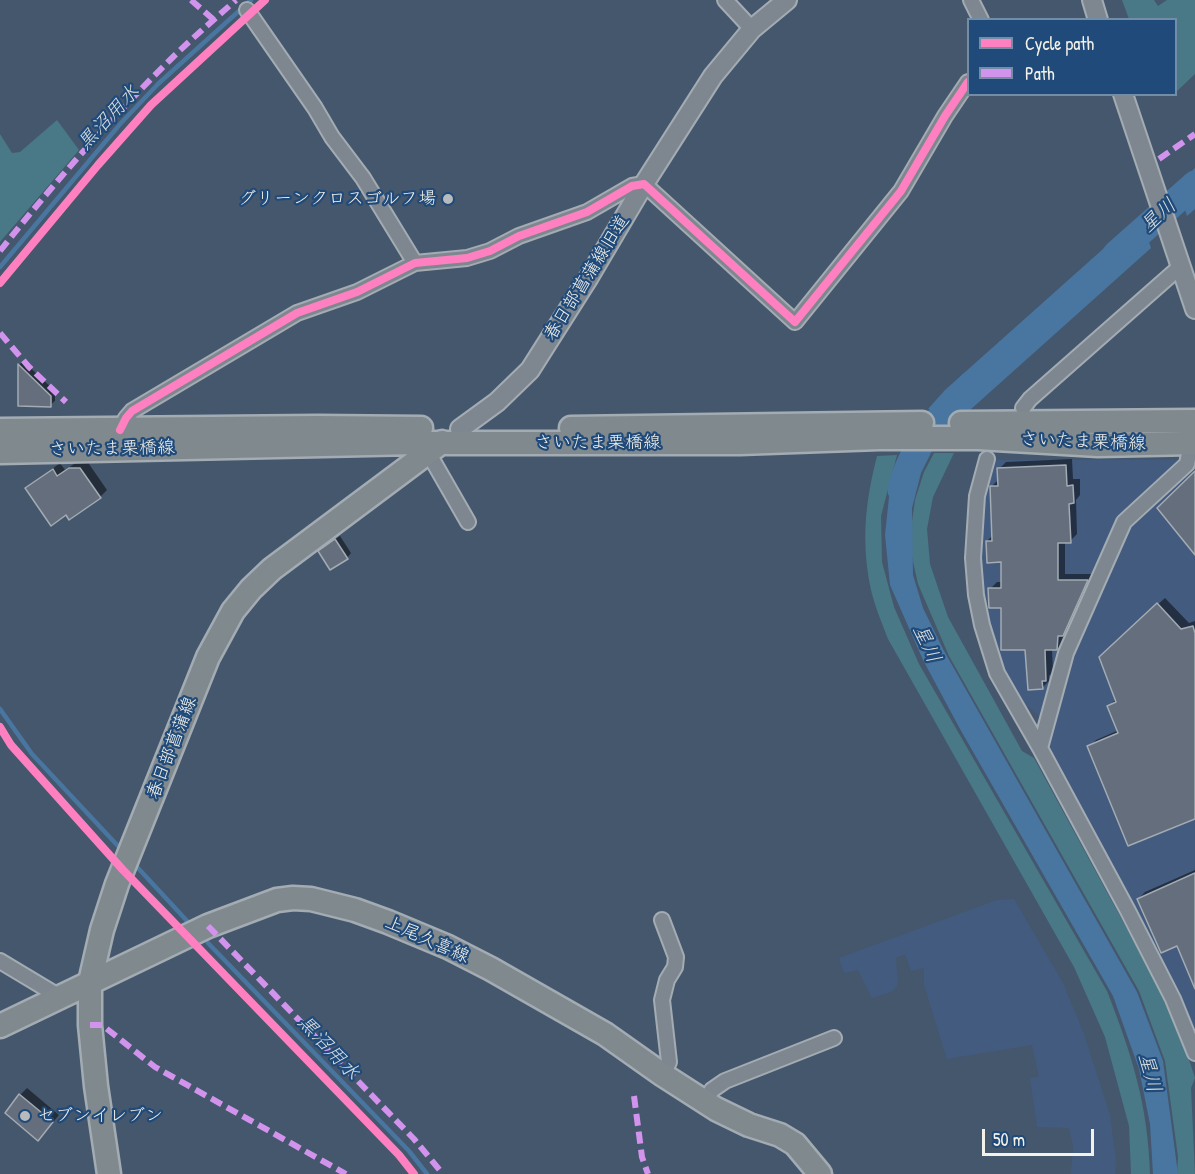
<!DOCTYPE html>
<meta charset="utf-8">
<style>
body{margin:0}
#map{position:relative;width:1195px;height:1174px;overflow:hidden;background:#45576d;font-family:"Patrick Hand",sans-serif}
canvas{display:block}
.legend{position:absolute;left:967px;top:18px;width:210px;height:78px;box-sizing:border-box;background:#1f4a7a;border:2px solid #748da6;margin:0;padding:8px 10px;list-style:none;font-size:18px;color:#f4f1e8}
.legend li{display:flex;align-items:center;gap:12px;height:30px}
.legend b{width:30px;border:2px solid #748da6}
.scale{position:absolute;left:982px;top:1129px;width:112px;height:27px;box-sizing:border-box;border:3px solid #f4f1e8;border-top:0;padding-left:8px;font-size:18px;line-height:21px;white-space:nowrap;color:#f4f1e8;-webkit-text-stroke:4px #1f4a7a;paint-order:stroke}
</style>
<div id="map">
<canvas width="1195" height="1174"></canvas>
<ul class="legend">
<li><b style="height:8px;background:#ff80c0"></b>Cycle path</li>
<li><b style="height:8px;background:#d193ec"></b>Path</li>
</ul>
<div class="scale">50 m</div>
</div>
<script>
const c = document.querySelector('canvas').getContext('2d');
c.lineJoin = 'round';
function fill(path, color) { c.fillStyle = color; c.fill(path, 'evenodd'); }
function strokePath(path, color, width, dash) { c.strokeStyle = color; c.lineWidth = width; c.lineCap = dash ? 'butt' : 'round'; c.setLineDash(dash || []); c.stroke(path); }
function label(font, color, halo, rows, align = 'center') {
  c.font = font + ' "Patrick Hand","Klee One",sans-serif'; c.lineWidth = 4.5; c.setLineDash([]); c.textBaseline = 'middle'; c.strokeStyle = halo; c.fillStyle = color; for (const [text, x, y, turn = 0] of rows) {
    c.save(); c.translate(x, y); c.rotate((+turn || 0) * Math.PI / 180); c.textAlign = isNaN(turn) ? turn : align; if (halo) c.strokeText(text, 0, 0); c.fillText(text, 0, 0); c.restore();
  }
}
const built = new Path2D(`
 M996,460H1177L1195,462V1034L1188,1014L1051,756L1038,715L1016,697L1000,663L980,597L981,517L985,486L990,469Z
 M1014,899L1063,983L1084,1034L1110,1115L1116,1161L1115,1174H1071L1073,1146L1069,1128L1037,1127L1030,1078L1039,1077L1032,1045L947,1059L924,985V968L911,971L905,954L896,958L898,985L891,992L872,998L858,970L844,973L839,958L997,900Z`);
const green = new Path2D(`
 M1122,0H1154L1158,6L1167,0H1195V74L1176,92V20L1129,19Z
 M57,120L79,150L0,242V134L12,153L20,152Z
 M934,453H954L933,497L927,529L930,564L948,617L1022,751L1034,758L1156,982L1179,1029L1195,1078L1191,1088L1195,1174H1177L1178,1157L1165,1061L1139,991L949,656L918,584L909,543L915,500L924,472Z
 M897,455L881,516L882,562L894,607L919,664L1107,991C1132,1055 1148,1105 1150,1174H1131L1129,1126L1105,1037L1074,967L888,639C882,623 875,607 871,590C861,542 865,503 877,456Z`);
const water = new Path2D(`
 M1195,168V209L1187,216L1177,185Z
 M1140,216L1151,248L970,410L928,409L945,390Z
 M902,455H930L921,473L912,508L913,575L923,608L943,649L1137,992L1163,1061L1178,1174H1153L1150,1124L1139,1069L1113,996L960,729L923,660L890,585L885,535L889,497Z`);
const shadow = new Path2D(`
 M23,361L55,391V401L50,405L20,404L19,365Z
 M1072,459L1073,479H1080V495L1076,500L1077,534L1070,541H1065V574H1094L1069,628L1064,633V642L1057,649H1052L1053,672L1049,676V681L1042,688L1026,649L990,589L997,582H1003V560L987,541L993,535L991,487L998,480L999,469L1006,462Z
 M87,461L107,490L100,497L66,513L27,488L60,463L65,470L77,462Z
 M340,536L351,553L347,558L324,547Z
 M1165,598L1189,623L1195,621V817L1089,747L1096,740L1119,730L1109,706L1116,699L1107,650Z
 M1195,870V986L1177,944L1138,899L1145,892Z
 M27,1088L59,1115L45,1132L20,1095Z`);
const stream = new Path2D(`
 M0,267L121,123L158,84L251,0
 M0,709L32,754L118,846
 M138,868L188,922
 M208,943L409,1151L427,1174`);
const river = new Path2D(`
 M1116,254L1195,184
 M901,490C910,448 942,413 972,384`);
const building = new Path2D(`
 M18,364L51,396V407L18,406Z
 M1066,465L1067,486L1073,485L1074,503L1069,504L1071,543H1058V580H1088L1063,636H1058L1057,650H1045L1046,681H1042L1043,689L1028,690L1025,650H1001V608H989L988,588H1001V562L987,563L986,541H992L990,486H998L997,468Z
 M69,468H80L101,498L69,520L66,515L51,526L25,488L53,469L57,476Z
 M1195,471V555L1157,508Z
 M335,539L348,559L330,570L318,551Z
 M1157,603L1181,629L1193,626L1195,633V819L1128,846L1087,746L1118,733L1107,706L1116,702L1099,657Z
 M1195,873V989L1177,946L1161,953L1137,899Z
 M19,1094L53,1122L38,1141L5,1113Z`);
const minor = new Path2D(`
 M725,0L752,29
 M971,0L981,20
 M247,10L315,108L332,137L363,178L415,263
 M1023,408L1030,399L1181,266
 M120,430L126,418L132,411L297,313L357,292L415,263L467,258L490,251L519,236L587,212L632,186L644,184L795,322L901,191L945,116L968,82
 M424,455L433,461L468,522
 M987,459L977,496L973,558L976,595L982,625L997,673L1040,748L1128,911L1173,999L1195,1053
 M1040,748L1066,653L1124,522L1187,464L1191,443
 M662,920L676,957L675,967L667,980L662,1000L669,1062L663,1075
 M0,961L60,997
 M704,1102L712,1090L725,1081L834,1038`);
const tertiary = new Path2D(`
 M1092,0L1098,20
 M1123,94L1195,309
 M460,429L497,402L530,370L589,277L644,184L713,76L752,29L787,0`);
const primary = new Path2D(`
 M961,423L1195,421
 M571,428L922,423
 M0,430L318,427L421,428
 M0,452L416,443H740L879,438H978L1098,445L1195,443
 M0,1026L208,926L277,900L293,898L311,899L355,910L388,922L448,947L491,969L605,1034L663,1075L716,1109L749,1125L780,1135L795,1144L820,1174
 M109,1174L96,1086L90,1025V982L102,930L117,884L208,657L233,611L251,589L272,569L442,442`);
const quiet = new Path2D(`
 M191,0L214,20
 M1159,159L1195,134
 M0,251C53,184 110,119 171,59C192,38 214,20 236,0
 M0,333L29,367L66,402
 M208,926L414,1139L443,1174
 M90,1025H102L155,1067L346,1174
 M634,1096L642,1157L648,1174`);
const cycleway = new Path2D(`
 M0,283L98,165L151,105L265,0
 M120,430L126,418L132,411L297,313L357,292L415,263L467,258L490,251L519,236L587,212L632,186L644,184L795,322L901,191L945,116L968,82
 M0,727L11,745L123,870L399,1155L414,1174`);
const markers = [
 [448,199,6,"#b7bbbd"],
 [25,1116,6,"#b7bbbd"]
];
const poiNames = [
 ["グリーンクロスゴルフ場",436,199],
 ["セブンイレブン",37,1116,"left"]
];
const streetNames = [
 ["春日部菖蒲線旧道",587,278,-58],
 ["さいたま栗橋線",1083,442,2],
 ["さいたま栗橋線",598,443],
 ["さいたま栗橋線",112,449,-1],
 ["春日部菖蒲線",172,748,-69],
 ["上尾久喜線",427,940,24]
];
const waterNames = [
 ["黒沼用水",109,118,-47],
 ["星川",1159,216,-42],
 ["星川",926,644,65],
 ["黒沼用水",328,1048,47],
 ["星川",1149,1073,75]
];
fill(built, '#435b7e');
fill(green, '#497886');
fill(water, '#4876a0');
fill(shadow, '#0007');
strokePath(stream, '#4876a0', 4.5);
strokePath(river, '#4876a0', 27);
fill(building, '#656e7c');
strokePath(building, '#a3abb3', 1.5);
strokePath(minor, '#a3abb3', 18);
strokePath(tertiary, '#a3abb3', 22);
strokePath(primary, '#a3abb3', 27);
strokePath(minor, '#7e878f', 14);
strokePath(tertiary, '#7e878f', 18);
strokePath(primary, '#80898e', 22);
strokePath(quiet, '#d193ec', 6, [12, 6]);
strokePath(cycleway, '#ff80c0', 8);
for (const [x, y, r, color] of markers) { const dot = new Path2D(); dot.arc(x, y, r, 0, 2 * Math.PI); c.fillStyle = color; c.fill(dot); strokePath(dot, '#1f4a7a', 2); }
label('18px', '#f4f1e8', '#1f4a7a', poiNames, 'right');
label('18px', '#f4f1e8', '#1f4a7a', streetNames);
label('italic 20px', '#dadfde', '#1f4a7a', waterNames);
</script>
